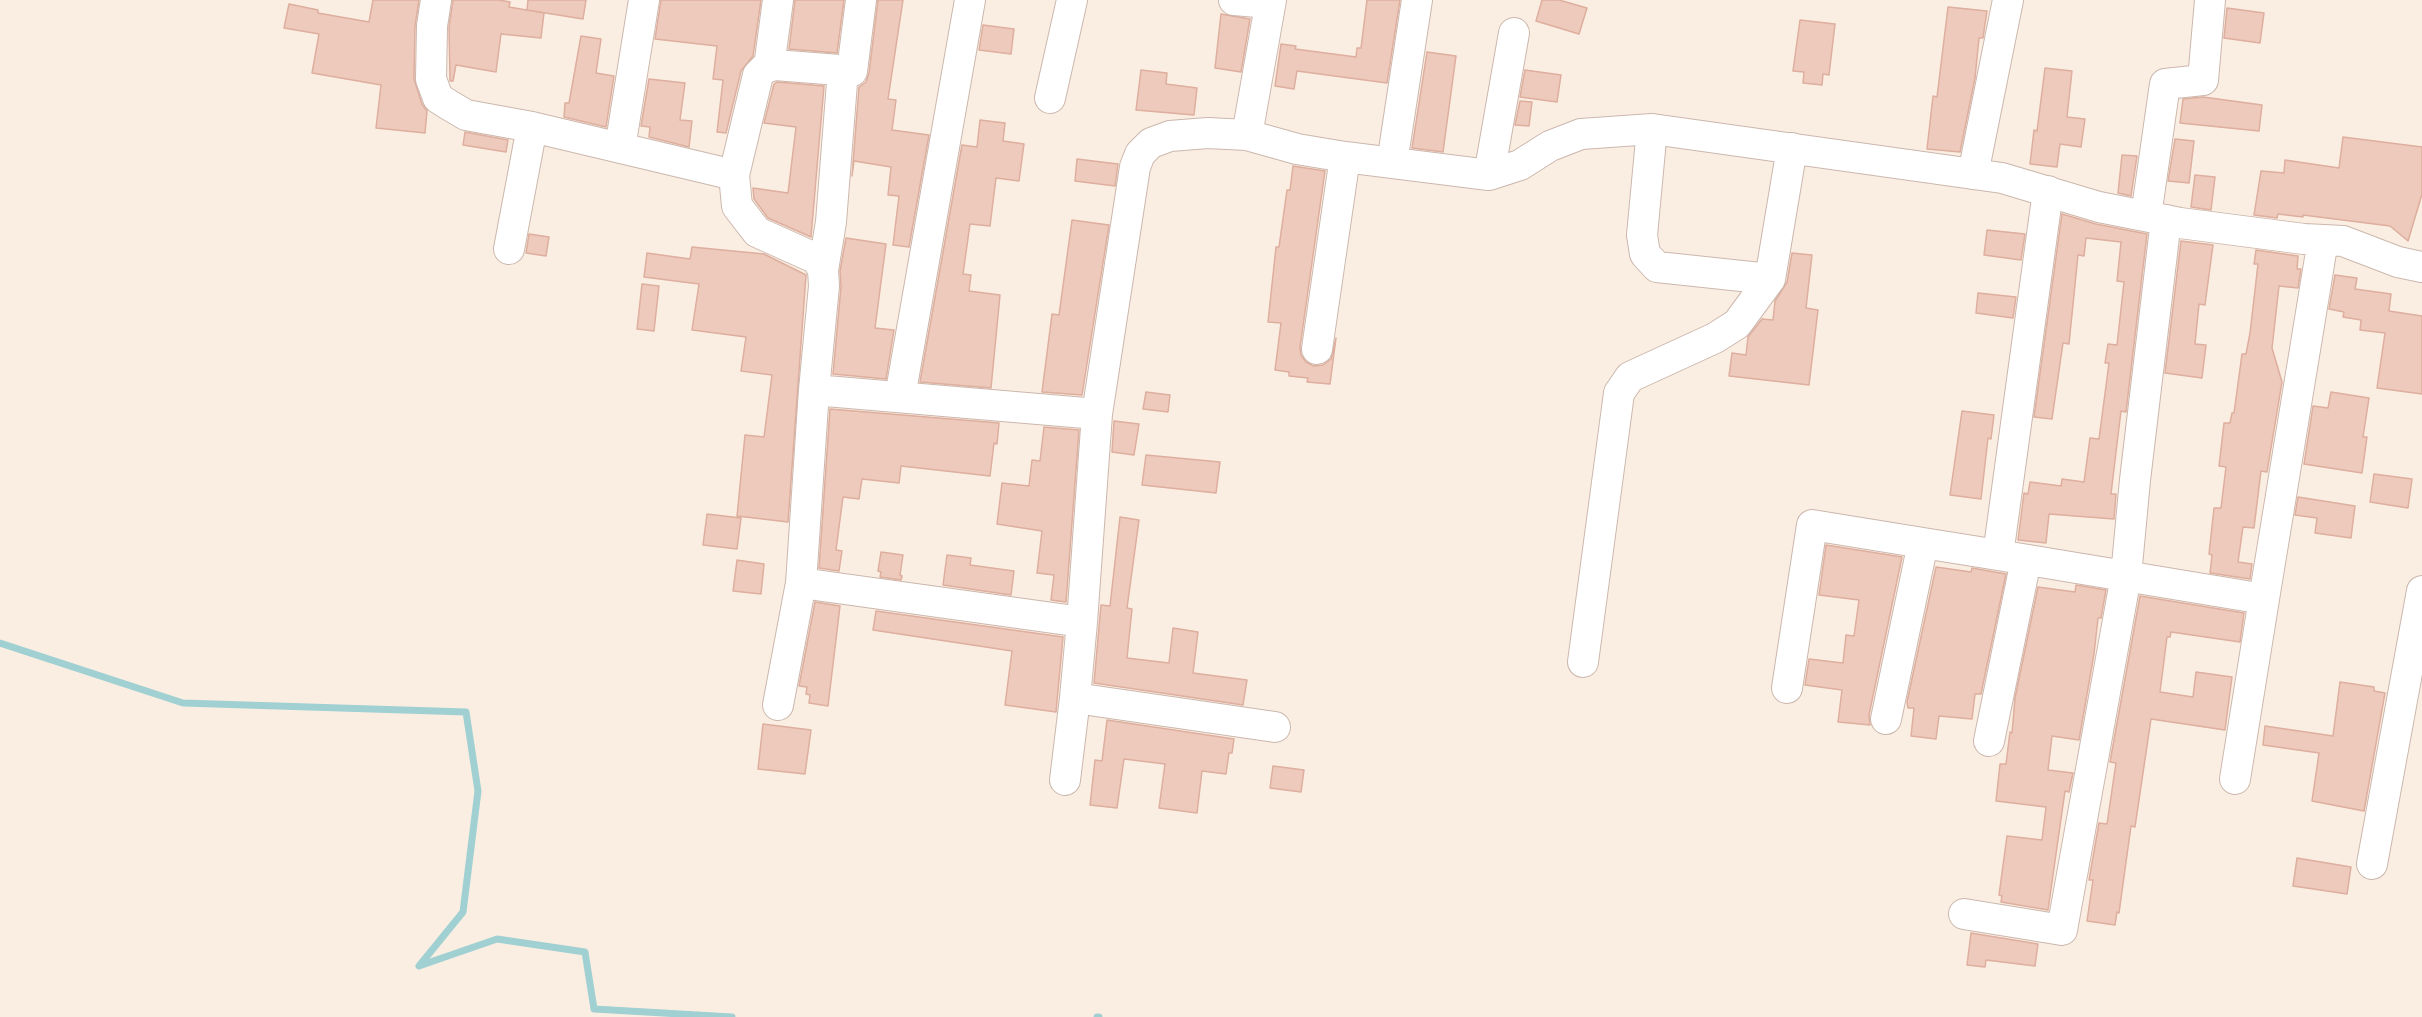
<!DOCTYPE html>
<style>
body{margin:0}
canvas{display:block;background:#faeee2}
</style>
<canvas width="2422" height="1017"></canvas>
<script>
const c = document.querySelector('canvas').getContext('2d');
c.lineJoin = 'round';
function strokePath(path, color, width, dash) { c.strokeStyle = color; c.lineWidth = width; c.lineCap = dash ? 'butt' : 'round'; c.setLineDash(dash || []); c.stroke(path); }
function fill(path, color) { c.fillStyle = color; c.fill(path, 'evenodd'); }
const stream = new Path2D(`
 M0,643L183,703L466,712L478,791L463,912L419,966L497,939L585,952L594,1009L732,1017
 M1097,1017H1099`);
const building = new Path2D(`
 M373,0H419L415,26L414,79L422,104L427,111L425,133L376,128L381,85L312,73L319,34L284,28L289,4L318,10V13L369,22Z
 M453,0H499L510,2L509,7L544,13L541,38L501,34L496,72L456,65L453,81H450L449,27Z
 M528,0H586L583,19L527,10Z
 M661,0H761L753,56L741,71L726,133L717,132L723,80L713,79L717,46L655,39Z
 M795,0H844L837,53L789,49Z
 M878,0H903L888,99L896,100L892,130L929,135L909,247L893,245L899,196L888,195L891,167L854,161L852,176L859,87L866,82L869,73Z
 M1367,0H1400L1387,83L1297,71L1294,89L1275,86L1281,44L1296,46L1295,49L1356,57L1357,48H1361Z
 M1542,0H1559L1587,8L1579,34L1536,21Z
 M1948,7L1987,11L1983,38H1979L1975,78L1960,152L1927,149L1933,96L1937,97Z
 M2227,8L2264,13L2260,43L2224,38Z
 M1221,14L1250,19L1241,72L1215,68Z
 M1800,20L1835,24L1829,75L1823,74L1822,85L1803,83L1804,72L1793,71Z
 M983,25L1014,29L1011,54L979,50Z
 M581,36L601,39L596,73L614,76L606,127L564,117L565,103H569Z
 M1427,52L1456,56L1443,152L1412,148Z
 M2045,68L2072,71L2067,117L2085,119L2081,147L2060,144L2057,167L2030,164L2034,130L2037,131Z
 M1141,70L1167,73L1166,84L1197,88L1194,115L1136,110Z
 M1525,70L1561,75L1557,102L1520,97Z
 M649,79L685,83L680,120L692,121L689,147L649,137L650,127L641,126Z
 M777,82L824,86L811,237L768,218L754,199L753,188L788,193L796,127L764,123L774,84Z
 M2203,97L2262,105L2259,131L2180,123L2183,99Z
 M1520,101L1532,102L1529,126L1515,125Z
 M980,120L1005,123L1003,141L1024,144L1019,181L996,178L990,226L970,224L963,274L971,275L969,291L1000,295L991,388L920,382L962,145L977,147Z
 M465,132L508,140L506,152L463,145Z
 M2343,137L2422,147V194L2408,241L2390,226L2303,215V217L2278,214L2277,218L2254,215L2261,171L2284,173L2285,160L2339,168Z
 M2175,139L2194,141L2189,183L2168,181Z
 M2122,155L2137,156L2131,196L2118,193Z
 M1077,159L1118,164L1115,186L1075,181Z
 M1293,166L1325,171L1300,347L1301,355L1306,362L1314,366L1323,365L1331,359L1336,338L1330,384L1307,382L1308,378L1289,376V372L1275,370L1281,323L1268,322L1276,247H1279L1287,190H1290Z
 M2195,175L2215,177L2211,210L2191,207Z
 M2062,214L2096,224L2147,234L2126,412L2121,411L2116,452L2111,494H2116L2114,519L2049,514L2046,543L2018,540L2024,493L2028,494L2030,482L2061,486L2062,479L2084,482L2090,438L2099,439L2109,363H2105L2108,344L2117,345L2124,282L2117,281L2121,242L2086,238L2084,256L2078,255L2069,344L2063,343L2052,419L2034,417Z
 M1072,220L1109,225L1082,395L1042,392L1052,314L1059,315Z
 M1987,230L2025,234L2021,260L1984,255Z
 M529,234L549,237L546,256L526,253Z
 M846,238L886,244L875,328L894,330L886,379L833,374L841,287L840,271Z
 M2181,241L2213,245L2205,305L2199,304L2195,344L2206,345L2202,378L2165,373Z
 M692,247L764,254L806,275L788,522L737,516L745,435L764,437L772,375L741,371L746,337L692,330L699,284L644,277L647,253L690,259Z
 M2256,250L2298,256L2297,269H2301L2298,288L2279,286L2272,348L2282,382L2267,472L2261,471L2254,528L2243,527L2238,562L2252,564L2250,579L2210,573L2212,555L2209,554L2214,508H2221L2226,467L2219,466L2224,423H2230L2232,413H2234L2242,354H2246L2250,333L2258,264H2254Z
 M1792,253L1812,255L1806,308L1818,310L1809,385L1729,376L1732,353L1746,355L1748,337L1762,319L1773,320L1775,301L1787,282Z
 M2335,275L2357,278L2355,289L2391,294L2389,311L2422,316V394L2377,388L2385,333L2360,330L2361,320L2343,317L2344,312L2329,309Z
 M642,284L659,286L654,331L637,329Z
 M1978,293L2016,297L2013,318L1976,313Z
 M1146,392L1170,395L1168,412L1143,409Z
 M2331,392L2369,398L2363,437H2367L2362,473L2304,464L2313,406L2328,408Z
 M830,409L999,423L997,444L994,443L990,476L901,466L899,483L862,479L859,499L843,497L836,550L842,551L839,571L819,568Z
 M1962,411L1994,415L1991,439L1988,438L1981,499L1950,495Z
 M1114,421L1139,424L1134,455L1112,452Z
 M1044,427L1079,430L1066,602L1051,600L1054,575L1037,573L1042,531L997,524L1002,483L1029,486L1032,460L1040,461Z
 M1146,455L1220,462L1216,493L1142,485Z
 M2374,474L2412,479L2408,508L2370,502Z
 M2298,497L2355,506L2351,538L2315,533L2317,518L2295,515Z
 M707,514L741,518L737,549L703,545Z
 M1120,517L1139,520L1127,608L1132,609L1127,658L1169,663L1173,628L1198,632L1193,673L1247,680L1243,705L1094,683L1101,605L1110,606Z
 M1826,545L1902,557L1869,715L1870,725L1838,722L1842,690L1805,685L1809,659L1843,663L1846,635L1854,636L1859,600L1819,595Z
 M881,552L903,555L900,575L902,576L901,580L880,577L881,572L878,571Z
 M947,555L971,558L970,565L1014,571L1011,595L943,585Z
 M737,560L764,564L761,594L733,591Z
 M1936,567L1971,572L1972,568L2006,574L1981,694H1975L1972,719L1939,716L1936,739L1911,736L1914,708H1908L1907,702Z
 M2076,585L2106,590L2101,618H2098L2094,654L2079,740L2052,736L2048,770L2073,773L2069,792L2065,791L2048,910L2001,902L2002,896L1999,895L2007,836L2042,840L2046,807L1996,801L2000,764H2006L2010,732L2012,733L2015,698L2038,587L2075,592Z
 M2140,596L2244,613L2240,642L2171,632L2170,637H2167L2160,692L2193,697L2196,672L2232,677L2225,730L2151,719L2135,827L2131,826L2119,913L2117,912L2115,925L2087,921L2093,880H2089L2099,823L2107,824L2116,763L2110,762Z
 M815,602L840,606L828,706L809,703L810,695L806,694L807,687L799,686Z
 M876,611L1063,637L1056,712L1005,705L1012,651L873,630Z
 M2340,682L2374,687V691L2385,693L2364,811L2312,801L2319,753L2263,745L2265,726L2333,736Z
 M1107,720L1234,739L1232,753H1229L1226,774L1202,771L1197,813L1159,808L1165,764L1124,759L1117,808L1090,805L1095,760L1102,761Z
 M763,724L811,730L805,774L758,769Z
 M1273,766L1304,770L1301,792L1270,788Z
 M2297,858L2351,867L2347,894L2293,886Z
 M1971,933L2038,944L2035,966L1986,960L1985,967L1967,965Z`);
const minor = new Path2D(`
 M436,0L432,26L431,79L438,98L449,105L466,115L532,127L734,175L737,206L757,232L817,259L823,270L824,286L814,390L801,583L1082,622L1097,414L1135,167L1140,154L1151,143L1170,136L1208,133L1247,135L1297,149L1345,157L1489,175L1520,165L1550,146L1581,134L1652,129L2002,178L2099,207L2180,223L2304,239L2343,241L2398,262L2422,267
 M1234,0L1270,3
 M769,67L778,0
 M1050,98L1072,0
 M1652,129L1642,235L1645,254L1657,267L1770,279L1792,148
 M1247,135L1271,0
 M620,148L644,0
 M1392,163L1417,0
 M1973,174L2008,0
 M734,175L758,75L765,68L775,65L852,71L861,0
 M1489,175L1514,33
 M2146,216L2165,84L2203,80L2210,0
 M509,249L532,127
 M823,270L831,222L843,70
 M1317,349L1345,157
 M814,390L1097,414
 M900,397L970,0
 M1998,555L2264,599L2323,240
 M1082,622L1075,698L1275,727
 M1583,662L1619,393L1630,377L1715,338L1737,324L1770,279
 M1787,688L1812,525L1923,543
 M778,705L801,583
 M1886,719L1923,543L1998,555L2048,191
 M1989,741L2026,560
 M2235,779L2264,599
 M1065,780L1075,698
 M2372,864L2422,591
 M1964,914L2062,930L2126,576L2135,480L2166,220`);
strokePath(stream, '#a0d0d2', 7);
fill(building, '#edcabc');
strokePath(building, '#deae9e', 1.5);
strokePath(minor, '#ccb7ad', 32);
strokePath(minor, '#fff', 30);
</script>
